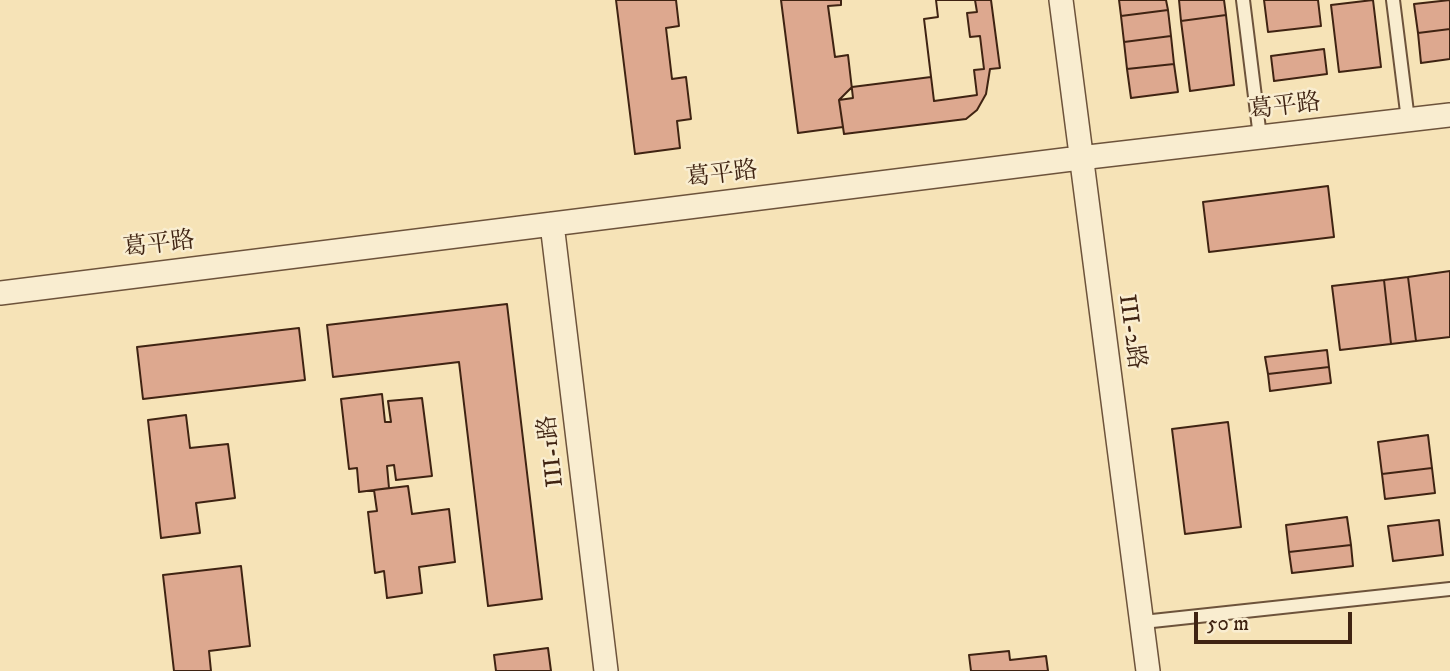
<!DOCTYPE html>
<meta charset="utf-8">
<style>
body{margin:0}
#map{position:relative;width:1450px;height:671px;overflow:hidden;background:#f6e3b7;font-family:"IM FELL DW Pica",serif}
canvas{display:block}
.scale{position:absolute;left:1194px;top:612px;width:158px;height:32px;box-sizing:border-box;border:4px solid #3f2312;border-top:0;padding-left:9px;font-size:21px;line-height:24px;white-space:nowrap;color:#3f2312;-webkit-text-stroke:5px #f9edd0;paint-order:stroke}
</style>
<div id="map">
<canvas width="1450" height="671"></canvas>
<div class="scale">50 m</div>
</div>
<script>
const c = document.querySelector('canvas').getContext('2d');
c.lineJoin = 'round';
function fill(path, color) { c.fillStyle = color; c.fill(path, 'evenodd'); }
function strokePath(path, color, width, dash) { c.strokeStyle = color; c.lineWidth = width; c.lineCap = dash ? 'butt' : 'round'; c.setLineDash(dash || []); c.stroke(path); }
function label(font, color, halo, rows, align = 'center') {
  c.font = font + ' "IM FELL DW Pica","Noto Serif SC",serif'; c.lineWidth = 5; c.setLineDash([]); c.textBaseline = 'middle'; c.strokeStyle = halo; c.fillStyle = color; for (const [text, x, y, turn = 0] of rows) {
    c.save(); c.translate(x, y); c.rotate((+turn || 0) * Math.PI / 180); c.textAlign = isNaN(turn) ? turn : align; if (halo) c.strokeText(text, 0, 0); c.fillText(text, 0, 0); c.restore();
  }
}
const building = new Path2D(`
 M616,0H676L679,26L666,28L672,79L686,77L691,119L677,121L680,148L635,154Z
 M781,0H841V5L828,6L835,57L848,55L853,98L839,100L843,127L798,133Z
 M936,0H991L1000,68L990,69L986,94L977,110L966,119L844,134L839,100L852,87L931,77L924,19L938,17Z
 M936,0H975L977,12L967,13L970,37L980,36L984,69L974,70L977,95L934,101L924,19L938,17Z
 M1119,0H1166L1168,10L1121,16Z
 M1179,0H1224L1226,15L1181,21Z
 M1264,0H1318L1321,26L1268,32Z
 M1373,0L1381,67L1339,72L1331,5Z
 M1450,0V29L1418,33L1414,4Z
 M1168,10L1171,36L1124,42L1121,16Z
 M1226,15L1234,85L1190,91L1181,21Z
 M1450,29V59L1421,63L1418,33Z
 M1171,36L1174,64L1127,69L1124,42Z
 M1324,49L1327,74L1274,81L1271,56Z
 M1174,64L1178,92L1131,98L1127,69Z
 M1328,186L1334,237L1209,252L1203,202Z
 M1450,271V337L1416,341L1408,277Z
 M1408,277L1416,341L1391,344L1384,280Z
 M1384,280L1391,344L1340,350L1332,286Z
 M507,304L542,599L488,606L459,362L333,377L327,325Z
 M299,328L305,380L143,399L137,347Z
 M1327,350L1329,367L1268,374L1265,357Z
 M1329,367L1331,383L1270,391L1268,374Z
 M382,394L385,422H391L388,401L422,398L432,476L396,480L394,465L387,466L389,488L359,492L357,468L349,469L341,399Z
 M186,415L190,448L228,444L235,498L196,503L200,533L161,538L148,420Z
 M1228,422L1241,527L1185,534L1172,429Z
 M1428,435L1432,468L1382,474L1378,442Z
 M1432,468L1435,493L1385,499L1382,474Z
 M408,486L412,514L449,509L455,562L419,567L422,593L387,598L384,571L375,573L368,512L377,511L374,490Z
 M1347,517L1351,545L1289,552L1286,525Z
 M1439,520L1443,555L1393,561L1388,526Z
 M1351,545L1353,566L1292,573L1289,552Z
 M241,566L250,646L209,651L211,671H174L163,575Z
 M548,648L551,671H496L494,655Z
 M1009,651L1010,660L1046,656L1048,671H971L969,655Z`);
const lane = new Path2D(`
 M1243,0L1260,137
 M1393,0L1408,120
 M1143,622L1450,589`);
const street = new Path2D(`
 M1061,0L1148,671
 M552,224L606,671
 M0,293L1080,158L1450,115`);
const streetNames = [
 ["葛平路",1285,108,-7],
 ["葛平路",722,176,-7],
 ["葛平路",159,246,-7],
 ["III-2路",1130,332,82],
 ["III-1路",553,451,-97]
];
fill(building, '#dda88f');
strokePath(building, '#3f2312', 2);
strokePath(lane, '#6d533b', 16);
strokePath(street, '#6d533b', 26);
strokePath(lane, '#f9edd0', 12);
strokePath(street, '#f9edd0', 23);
label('24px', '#3f2312', '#f9edd0', streetNames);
</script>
